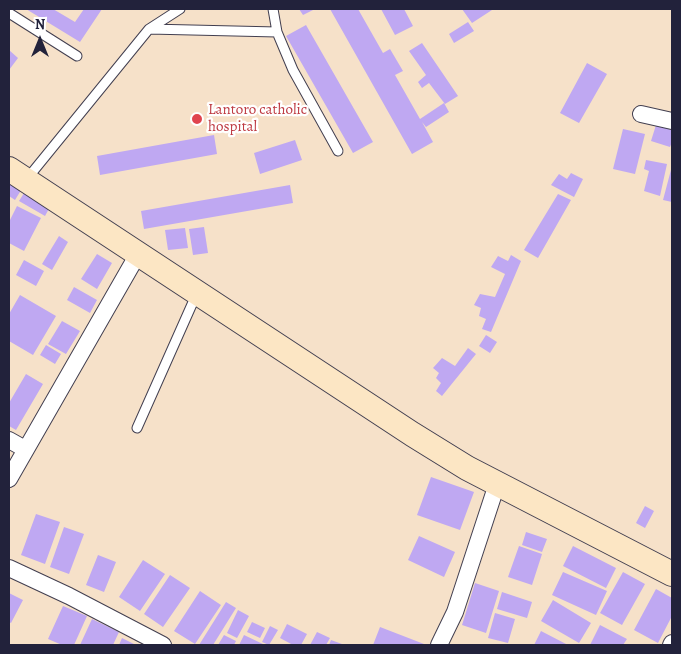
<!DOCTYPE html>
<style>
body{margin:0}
#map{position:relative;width:681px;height:654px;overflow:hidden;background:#f6e1c9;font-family:Alegreya,serif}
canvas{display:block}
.frame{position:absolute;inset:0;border:10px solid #22223b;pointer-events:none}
.north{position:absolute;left:15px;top:15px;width:50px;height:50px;-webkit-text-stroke:4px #fff;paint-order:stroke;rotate:0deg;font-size:14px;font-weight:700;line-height:20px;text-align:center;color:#22223b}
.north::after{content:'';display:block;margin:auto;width:18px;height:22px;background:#22223b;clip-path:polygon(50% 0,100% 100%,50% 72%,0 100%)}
</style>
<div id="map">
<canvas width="681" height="654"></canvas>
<div class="frame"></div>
<div class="north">N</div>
</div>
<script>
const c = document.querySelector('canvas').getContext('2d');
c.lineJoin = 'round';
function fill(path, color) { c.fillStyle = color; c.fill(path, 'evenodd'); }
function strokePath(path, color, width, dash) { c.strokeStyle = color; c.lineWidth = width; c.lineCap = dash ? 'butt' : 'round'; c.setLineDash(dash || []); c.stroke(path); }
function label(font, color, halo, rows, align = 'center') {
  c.font = font + ' Alegreya,serif'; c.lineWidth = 4.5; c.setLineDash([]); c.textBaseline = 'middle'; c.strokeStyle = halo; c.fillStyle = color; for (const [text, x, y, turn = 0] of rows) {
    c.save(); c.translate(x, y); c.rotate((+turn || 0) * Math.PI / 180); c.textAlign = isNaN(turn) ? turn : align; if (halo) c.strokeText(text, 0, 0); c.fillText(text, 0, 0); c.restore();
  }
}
const building = new Path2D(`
 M26,9H53L75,22L84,9H102L80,42Z
 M299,9H315L303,15Z
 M330,9H358L383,53L390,49L403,71L395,75L420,119L444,103L449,112L426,127L422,122L433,142L412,154Z
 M381,9H404L413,26L395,35Z
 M462,9H491L492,10L472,23Z
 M468,22L474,31L454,43L449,34Z
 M306,25L373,142L353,153L286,36Z
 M422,43L458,96L445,104L429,83L422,88L418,82L426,75L409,51Z
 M9,50L18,58L9,70Z
 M587,63L607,74L579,123L560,113Z
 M656,125L672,130V142L670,147L651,141Z
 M623,129L645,134L635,174L613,169Z
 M214,135L217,154L100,175L97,156Z
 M295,140L302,160L260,174L254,153Z
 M646,160L667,164L660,196L644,191L649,171L644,169Z
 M672,166V202L663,200Z
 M571,173L583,179L574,197L551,185L559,174L567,179Z
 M9,178L23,187L15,200L9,196Z
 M290,185L293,203L144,229L141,211Z
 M26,190L51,205L45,216L19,201Z
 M558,194L571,200L538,258L524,250Z
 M17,206L41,218L24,251L9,243V222Z
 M204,227L208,253L193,255L189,229Z
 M185,228L188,248L168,250L165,230Z
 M59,236L68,242L52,270L42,264Z
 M97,254L112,263L97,289L81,279Z
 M511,255L521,261L491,332L482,329L486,319L479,316L481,308L474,305L480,294L495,297L505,274L491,267L498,256L508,261Z
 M24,260L44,271L36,286L16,275Z
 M74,287L97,300L90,313L67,300Z
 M20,295L56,316L33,355L9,341V314Z
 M62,321L80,331L66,354L48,344Z
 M486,335L497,342L490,353L479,346Z
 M46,345L61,354L55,364L40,355Z
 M468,348L476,354L442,396L436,391L441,383L436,378L439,373L433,368L442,358L455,366Z
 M26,374L43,384L16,430L9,426V403Z
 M431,477L474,492L460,530L417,515Z
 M645,506L654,511L645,528L636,523Z
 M36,514L60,522L45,564L21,555Z
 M64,527L84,534L69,574L50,567Z
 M526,532L547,539L542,552L522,545Z
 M419,536L455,552L444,577L408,560Z
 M519,546L542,554L532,585L508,577Z
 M573,546L616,568L606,588L563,566Z
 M98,555L116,562L104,592L86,585Z
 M143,560L165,574L140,611L119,597Z
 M563,572L607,591L596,615L552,595Z
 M623,572L645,584L622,625L600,613Z
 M170,575L190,588L163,627L144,614Z
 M475,583L499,591L486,633L462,625Z
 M656,589L672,598V616L658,643L634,630Z
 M200,591L221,605L195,644L174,631Z
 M502,592L532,602L527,618L497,609Z
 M9,593L23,600L11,623L9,622Z
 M553,600L591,623L579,643L541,621Z
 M226,602L236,608L213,645H199Z
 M63,606L87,616L74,645H62L48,639Z
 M238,610L249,616L237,638L227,633Z
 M495,613L515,619L508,643L488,638Z
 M92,619L119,632L113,645H80Z
 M252,622L265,628L260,638L247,632Z
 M287,624L307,634L301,645H293L280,638Z
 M600,625L627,639L623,645H590Z
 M270,626L278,630L269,645L262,642Z
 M380,627L424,644L423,645H373Z
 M541,631L568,645H534Z
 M317,632L330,638L326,645H310Z
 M224,635L236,641L234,645H218Z
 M244,635L265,645H239Z
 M122,638L136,645H119Z
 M331,640L342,644V645H329Z`);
const lane = new Path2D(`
 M273,9L277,32L293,70L338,151
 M9,13L77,56
 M149,29L277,32
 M26,180L149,29L180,9
 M137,428L197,293`);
const street = new Path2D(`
 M641,114L672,121
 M9,440L25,449
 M9,479L138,254
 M9,568L69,596L163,645
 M439,645L455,612L497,484
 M671,645L672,643`);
const secondary = new Path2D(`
 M9,169L412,434L467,468L672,574`);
const markers = [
 [197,119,6,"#e0444e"]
];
const healthNames = [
 ["Lantoro catholic",208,110],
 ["hospital",208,127]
];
fill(building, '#bfa8f2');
strokePath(lane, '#423f50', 11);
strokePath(street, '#423f50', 18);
strokePath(secondary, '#423f50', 26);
strokePath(lane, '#fff', 9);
strokePath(street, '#fff', 16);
strokePath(secondary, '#fce6c4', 24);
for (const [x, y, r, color] of markers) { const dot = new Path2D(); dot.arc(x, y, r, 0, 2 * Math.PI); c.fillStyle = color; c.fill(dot); strokePath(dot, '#fff', 2); }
label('15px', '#be3a42', '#fff', healthNames, 'left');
</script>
